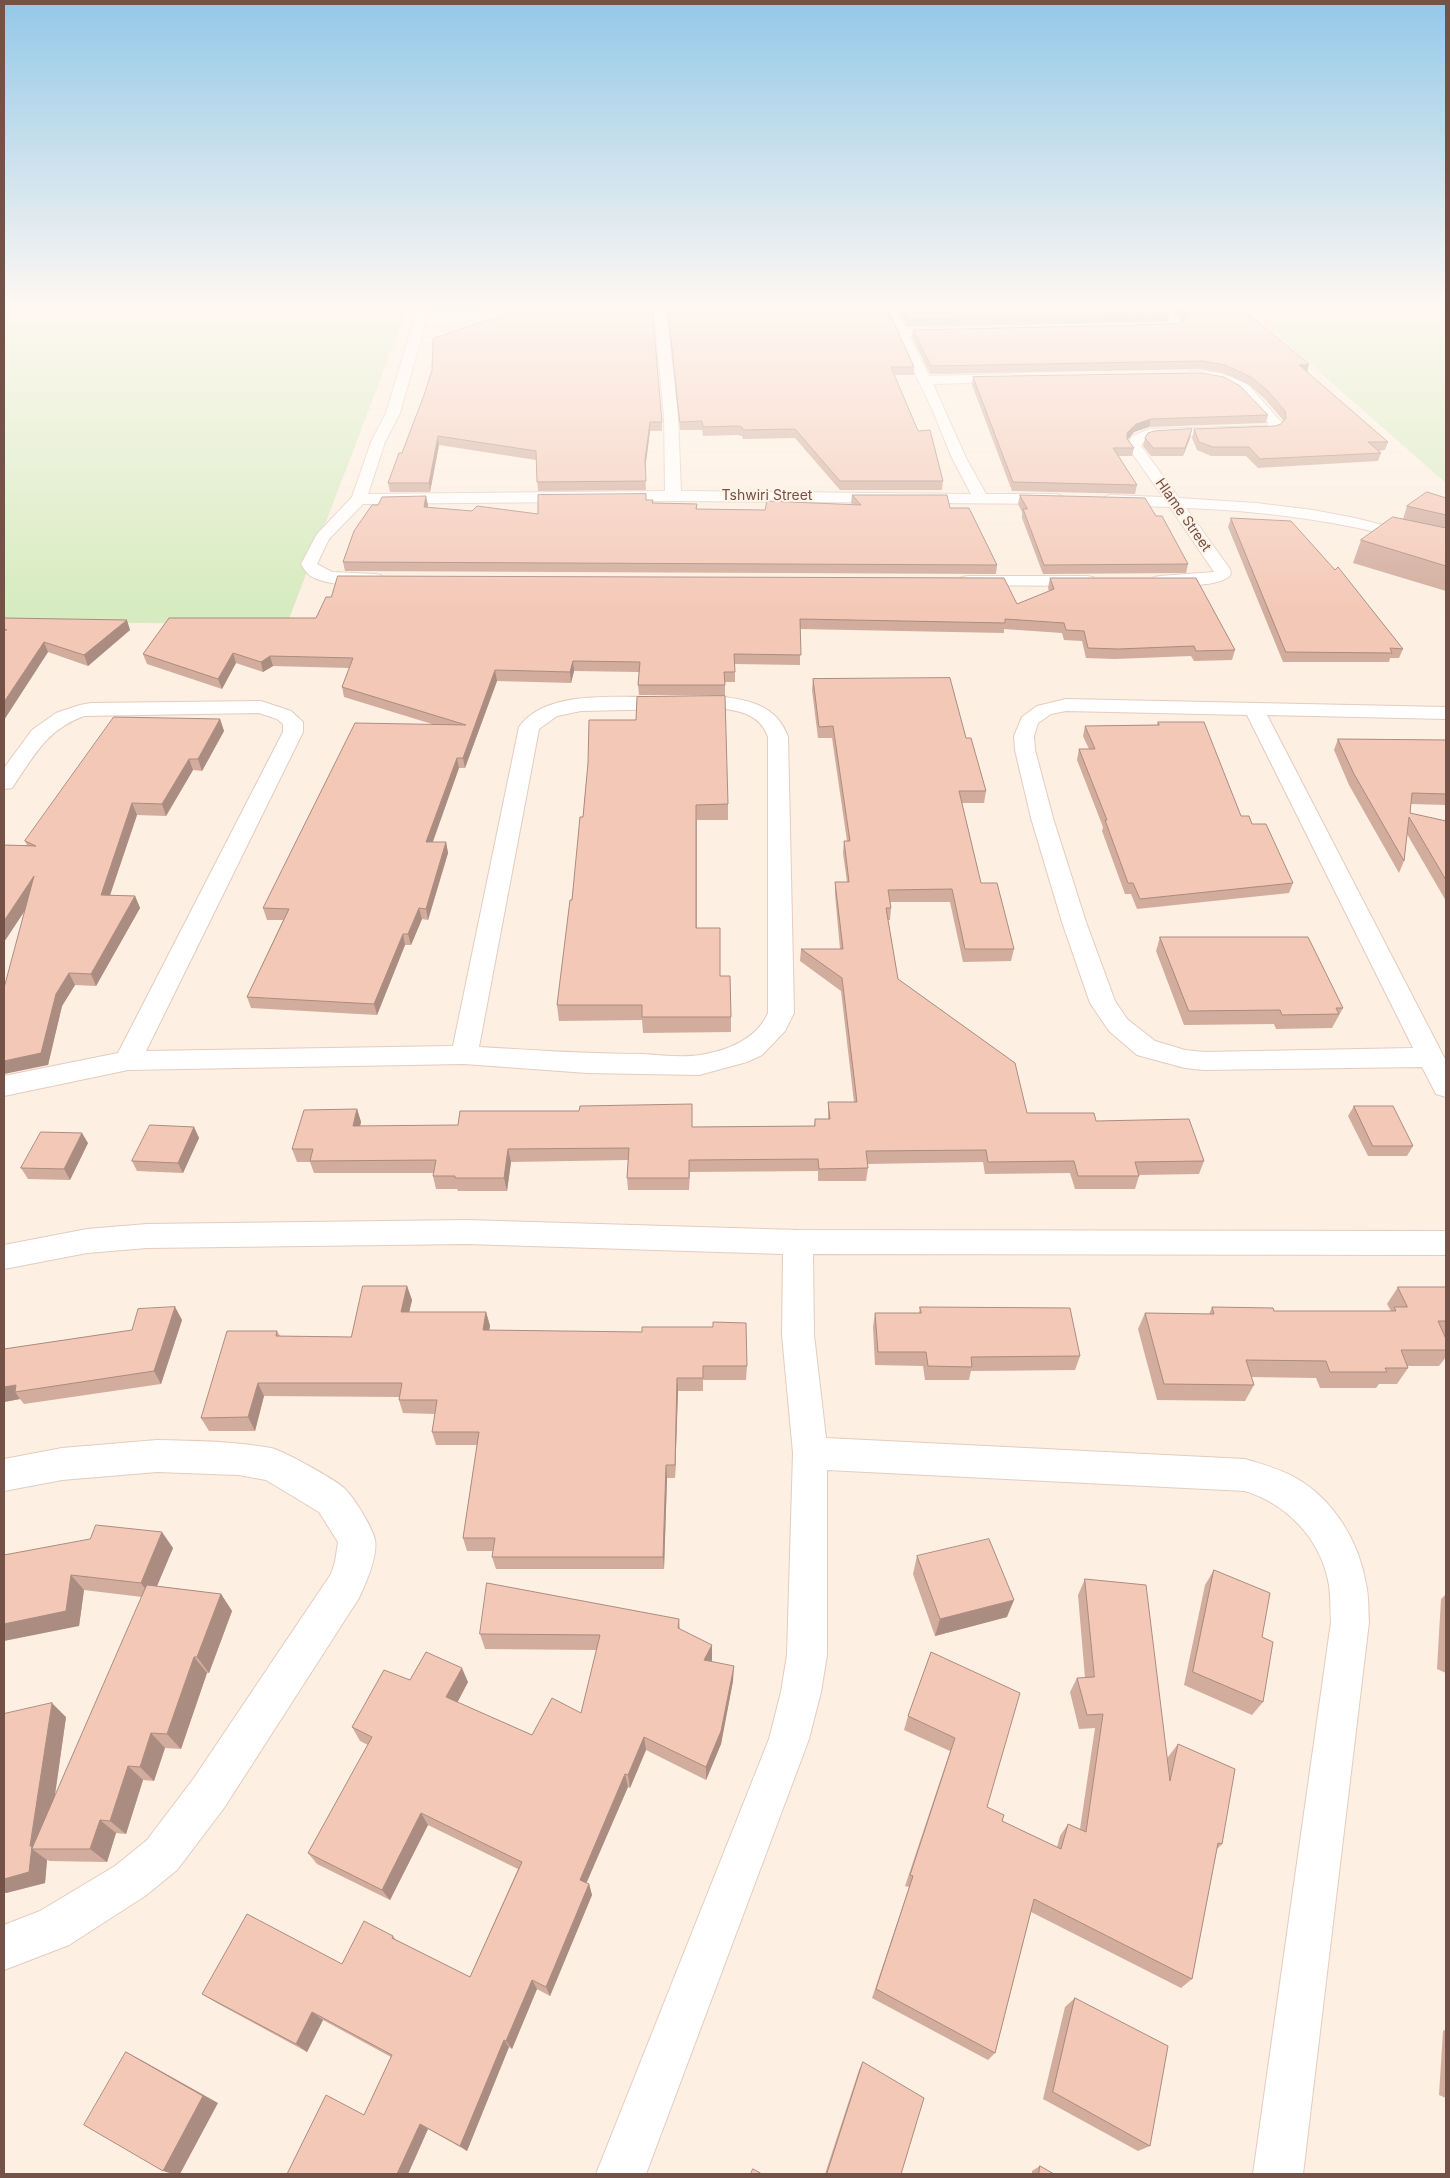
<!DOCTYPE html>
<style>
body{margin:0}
#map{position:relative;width:1450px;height:2178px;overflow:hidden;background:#fdefe1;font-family:Inter,sans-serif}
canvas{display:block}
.frame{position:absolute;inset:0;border:5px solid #755247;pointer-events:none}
</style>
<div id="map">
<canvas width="1450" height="2178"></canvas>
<div class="frame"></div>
</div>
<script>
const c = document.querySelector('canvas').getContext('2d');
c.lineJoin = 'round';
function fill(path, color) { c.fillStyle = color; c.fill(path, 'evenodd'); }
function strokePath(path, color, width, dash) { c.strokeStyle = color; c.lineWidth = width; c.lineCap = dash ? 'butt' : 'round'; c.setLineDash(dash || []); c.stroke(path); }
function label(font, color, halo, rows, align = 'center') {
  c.font = font + ' Inter,sans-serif'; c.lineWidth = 4; c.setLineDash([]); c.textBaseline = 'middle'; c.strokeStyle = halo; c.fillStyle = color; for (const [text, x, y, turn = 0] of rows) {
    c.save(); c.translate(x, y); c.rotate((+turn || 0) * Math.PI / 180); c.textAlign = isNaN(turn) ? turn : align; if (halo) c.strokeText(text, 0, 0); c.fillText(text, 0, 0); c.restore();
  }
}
const green = new Path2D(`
 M4,307H408L287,624L4,622Z
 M1245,307H1446V483Z`);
const street = new Path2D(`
 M418,307H430L400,413L385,442L368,494L665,491L664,416L654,307H666L678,416L681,491L971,494L952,458L932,409L883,307H895L906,329L949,328L955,332L949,336H909L929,376L1011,374L1017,378L1011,382L933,384L966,458L986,494H1057L1062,496L1065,499L1062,502L1057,504L673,501L363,504L329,539L317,564L332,572L375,574L381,575L384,579L381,583C364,587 322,586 308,574C305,571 303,567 301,564L317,534L352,497L371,442L386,413Z
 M1018,307H1030L1046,329L1044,332H1036Z
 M1156,307H1168L1183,324C1176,333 1147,334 1136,332L1134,329L1136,326L1140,325L1170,324Z
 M1191,371L1213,372L1244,380L1282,423L1277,432L1267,434L1152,437L1143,442L1141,446L1179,498L1256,503L1313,510L1355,518L1446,541V551C1415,545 1385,533 1353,527C1298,516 1242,510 1186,508L1230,569L1231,574C1222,588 1177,585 1160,586L1154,585L1151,581L1154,577L1160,576L1214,572L1170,507L1110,505L1105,503L1102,500L1105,497L1110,495L1163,497L1127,446L1132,436L1150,429L1267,426L1268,423L1234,386L1213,380L1186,378L1185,375Z
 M968,576H1087L1093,577L1096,581L1093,585L1087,586L962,585L959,581L962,577Z
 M715,696C745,699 777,704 788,737L794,1013L785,1031L762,1055L747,1062L699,1075L587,1073L464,1064L128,1070L4,1096V1076L118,1053L283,732V724L277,719L259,713L84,716C46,730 34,756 12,788L4,789V768L32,730L56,713L80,705L91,703L261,701L291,711L303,722V732L146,1051L453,1046L519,727C544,691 611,697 649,697C671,697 693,696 715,696ZM715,708C737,710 760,713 768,737V1013C757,1039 727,1051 700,1055C682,1058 661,1055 643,1054C588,1054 534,1050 479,1047L539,729L557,716L581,711Z
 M1066,699L1446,707V719L1267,715L1444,1057L1446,1061V1097L1436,1094L1422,1067L1204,1070L1185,1068L1137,1055L1109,1031L1090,1003L1062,922L1031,818L1015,750L1014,736L1022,717L1037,706ZM1066,711L1247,715L1413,1048L1204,1052L1185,1050L1155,1041L1127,1019L1115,1001L1086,922L1053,818L1035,750L1034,736L1038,723L1051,714Z
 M467,1220L798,1230L1446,1231V1255L813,1254L814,1335L826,1438L1245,1459C1262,1464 1280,1469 1296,1478C1333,1499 1359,1541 1366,1584C1369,1596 1368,1609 1369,1622L1303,2174H1253L1331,1622C1330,1608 1331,1593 1328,1580C1319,1537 1286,1504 1245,1491L827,1470V1655L821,1692L809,1739L646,2174H596L769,1739L781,1692L787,1655L793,1453L782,1335L783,1254L467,1244L147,1248L87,1253L4,1269V1245L87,1229L147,1224Z
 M157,1440C195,1441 233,1441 271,1448C284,1451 334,1479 344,1488C353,1496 373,1528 375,1540C378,1556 366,1583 359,1598L224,1808L177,1870L145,1896L69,1945L4,1970V1925L40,1911L115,1866L147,1840L194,1778L331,1574L335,1562L338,1542L319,1512L266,1480L239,1475L157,1472L62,1480L4,1491V1459L62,1448Z`);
const wall = new Path2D(`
 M526,307L662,422V431H650L645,469L646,490L538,491L536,460L439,445L430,492H390L388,483L402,453Z
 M668,307H887L914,367V375H894L918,431L943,481L942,490H840L795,438L743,439L742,436L737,435L703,436L702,430H680Z
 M897,307H1162L1169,315L1167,322L907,327Z
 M1170,307H1228L1232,311L1307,372L1388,442L1385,450L1378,451L1381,453L1378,461L1258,468L1246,456H1211L1197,450L1192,438L1194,429L1275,426L1281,424L1283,422V420L1265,399L1249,385L1223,373L1200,369L930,374L912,338L913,330L1180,324L1183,320Z
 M973,377L1268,415L1266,423L1149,427L1134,432L1128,439L1134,448L1132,456H1119L1137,485L1135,494L1012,491L972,385Z
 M1145,438H1190L1183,456H1151L1143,446Z
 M852,495L950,508L997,565L996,574L345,571L343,562L378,505L426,496L427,507L472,511L538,514L646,500H653V503L697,504V509L765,510L852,504L851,503Z
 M1020,495L1188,564L1186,573L1043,574L1022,518V512L1018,504Z
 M1446,498V591L1353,563L1361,540L1403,519L1407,506Z
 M1231,518L1403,649L1399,658H1390L1389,662H1283L1228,527Z
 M1050,578L1235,650L1232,660L1194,661L1191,656L1115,659L1086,658L1082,641L1064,640L1062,633L1004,629V633L800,629V665L735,664V682H725V695H639L638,685L639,672L574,671L571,683L497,681L465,768H459L432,842H446L448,853L428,920L422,919L411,945H405L377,1015L251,1008L247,997L283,920H267L263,908L432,724L344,697L342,687L349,668L273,666L263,672L236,663L222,689L147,664L143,654L316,618L1017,604L1049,591L1048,588Z
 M4,618L130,630L88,666L48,652L4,720Z
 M813,679L966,738L986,791L984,803H962L981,883L1014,949L1011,961L963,962L950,902H890L891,908L890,920H888L898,979L1027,1113L1096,1121L1204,1161L1199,1174L1139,1175V1176L1135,1189H1075L1070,1173L985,1174L983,1162L867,1164L868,1168L866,1181H818V1171L690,1172L689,1190H628L627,1178L628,1160L511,1162L507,1191H458L457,1189H436L433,1176L434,1173H314L310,1162H297L292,1149L357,1109L361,1122L360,1126L692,1127L814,1126L815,1119H828V1102H854L841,991L800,961L801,949H840L835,894V882H847L843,853L844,841H847L832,738H818L812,690Z
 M220,719L224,731L202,771L193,770L166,816L137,815L110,895L135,896L140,908L96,986L75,985L62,1006L48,1065L25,910L4,942V845H27L25,841Z
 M1158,722L1241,816L1252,824L1293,883L1289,893L1137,909L1131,894H1125L1102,831L1103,827L1077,760L1079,749H1089L1083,736L1085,726L1157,725Z
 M1338,739L1446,740V805L1411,804L1410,813L1446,821V901L1407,834L1404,861L1399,873L1349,785L1334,750Z
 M588,763L728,804V820H697V928L720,976L731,1017V1032L643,1033L642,1020L559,1021L557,1005L583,817Z
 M1160,937L1343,1008L1332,1028L1276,1029L1274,1024L1184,1025L1156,951Z
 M1354,1106L1413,1146L1407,1156H1368L1348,1116Z
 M194,1127L199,1138L183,1173L137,1171L132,1161Z
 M88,1143L70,1180L28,1179L21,1168Z
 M407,1286L412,1300L409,1312H486L490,1326L489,1330L747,1366L746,1380H703V1391H678L675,1478H667L664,1569H496L492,1557L493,1551H467L463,1538L477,1445H436L432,1432L435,1414L403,1413L399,1400V1397L264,1396L255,1431H209L201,1418L277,1331L280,1336L351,1337Z
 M1398,1287H1446V1357L1439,1366H1407L1408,1368L1397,1384H1379L1376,1388H1320L1316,1378L1251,1377L1254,1385L1245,1401L1157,1400L1138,1329L1145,1313L1209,1314L1212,1307L1274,1311H1391L1387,1304Z
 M175,1307L182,1320L161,1384L24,1404L20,1399L4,1402V1349L132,1330Z
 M920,1307L1080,1356L1075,1370L971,1371L969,1380H925L923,1366L875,1365L873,1327L875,1313H919Z
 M173,1548L157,1586L221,1594L232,1611L209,1673H207L181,1749L165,1748L154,1781L143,1780L126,1834L116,1833L107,1862L50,1861L47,1860L45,1883L6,1893L4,1892V1714L66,1717L55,1796L142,1597L84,1590L79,1626L4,1555Z
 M917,1556L1007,1617L935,1636L913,1574Z
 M1214,1570L1262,1637L1263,1702L1252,1715L1184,1685L1205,1585Z
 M1085,1579L1168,1759V1757L1178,1744L1222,1844L1217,1849L1192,1979L1181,1988L1031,1912L995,2053L988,2060L872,1998L909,1887L905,1886L950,1751L904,1730L908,1716L931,1652L987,1807L1002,1821L1057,1847L1060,1836L1068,1824L1080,1829L1095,1728L1079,1729L1070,1692L1077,1678H1085L1078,1595Z
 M1446,1594V1673L1437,1669L1441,1599Z
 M679,1619L680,1629L712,1660L711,1662L733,1681L721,1744L706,1780L646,1750L630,1788L628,1787L586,1883L589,1884L592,1895L550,1996L537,1989L512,2049L509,2047L467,2151L428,2129L408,2174H287L364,2115L391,2057L323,2020L307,2052L215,2002L202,1994L342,1964L393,1936L396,1940L470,1977L518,1869L428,1825L390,1900L317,1864L308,1853L368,1745L360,1741L352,1727L410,1680L468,1682L457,1702L532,1735L581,1713L597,1650L485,1649L480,1634Z
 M1446,1695V1709H1445Z
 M1075,1998L1150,2146L1138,2151L1043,2099L1065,2007Z
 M1446,2029V2098L1439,2095L1443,2031Z
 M863,2062L901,2174H825L859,2070Z
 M1040,2166L1054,2174H1032V2171Z`);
const shadedWall = new Path2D(`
 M1309,364L1307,373L1299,365Z
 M1151,419L1149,427L1134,432L1126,442L1127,433L1136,424Z
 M650,422V431L645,469V460Z
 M1192,429L1190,438L1183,456L1185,448Z
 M438,436L439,445L430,492L429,483Z
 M426,496L428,505L426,516L424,507Z
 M127,620L130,630L88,666L84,655Z
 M44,642L48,652L4,720V702Z
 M233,653L236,663L222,689L218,679Z
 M270,656L273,666L263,672L261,662Z
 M573,661L574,671L571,683L570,672Z
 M495,670L497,681L465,768L463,758Z
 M220,719L224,731L202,771L198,759Z
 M457,758L459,768L429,853L426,842Z
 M189,759L193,770L166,816L162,804Z
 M132,803L137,815L106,907L101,895Z
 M446,842L448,853L428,920L426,909Z
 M34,876L40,888L4,942V921Z
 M135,896L140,908L96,986L91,974Z
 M419,908L422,919L411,945L408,934Z
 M403,934L405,945L377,1015L374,1004Z
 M69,973L75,985L62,1006L48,1065L4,1074V1061L56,994Z
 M357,1109L361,1122L357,1138L353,1126Z
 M194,1127L199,1138L183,1173L178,1163Z
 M82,1133L88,1143L70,1180L64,1169Z
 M508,1149L511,1162L507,1191L504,1178Z
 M407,1286L412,1300L406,1326L401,1312Z
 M175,1307L182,1320L161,1384L154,1371Z
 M486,1312L490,1326L487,1344L483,1330Z
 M677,1378L678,1391L675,1478V1465Z
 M258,1383L264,1396L255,1431L248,1417Z
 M16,1385L15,1392L20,1399L4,1402V1387Z
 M666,1465L667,1478L664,1569L663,1557Z
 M162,1532L173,1548L152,1598L141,1583Z
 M71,1575L84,1590L79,1626L4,1641V1624Z
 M221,1594L232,1611L209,1673L197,1657Z
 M1014,1600L1007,1617L935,1636L940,1619Z
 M712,1645V1660L705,1675L704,1660Z
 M194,1657L207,1673L181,1749L167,1734Z
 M734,1666L733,1681L721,1744L706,1780V1767Z
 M462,1668L468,1682L453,1711L446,1697Z
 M52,1703L66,1717L47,1849H32L47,1860L45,1883L6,1893L4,1892V1879L30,1846Z
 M151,1733L165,1748L154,1781L140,1767Z
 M644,1737L646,1750L630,1788L628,1775Z
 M128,1766L143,1780L126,1834L110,1821Z
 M625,1774L628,1787L583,1891L580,1880Z
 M421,1813L428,1825L390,1900L382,1890Z
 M100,1820L116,1833L107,1862L90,1849Z
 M589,1884L592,1895L550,1996L546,1987Z
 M532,1980L537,1989L512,2049L506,2041Z
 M312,2012L323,2020L307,2052L296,2044Z
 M504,2040L509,2047L467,2151L460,2146Z
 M126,2052L143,2061L218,2103L180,2174H173L163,2171Z
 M420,2124L428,2129L408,2174H397Z`);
const building = new Path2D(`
 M526,307H652L662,422H650L645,460L646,481L537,482L536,451L438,436L429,483H388L399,453H402L424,395L432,370L433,339Z
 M668,307H887L914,367H891L918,431L930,430L943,481H840L795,429L743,430L742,427L737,426L703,427L702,421L680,422Z
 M902,307H1162L1169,315L908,319Z
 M1179,307H1228L1232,311H1245L1309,364L1299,365L1388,442H1368L1381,453L1260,459L1249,447H1213L1199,442L1194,429L1275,426L1281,424L1286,418L1285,411L1267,390L1251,377L1225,365L1202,361L931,366L913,330L1180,324L1187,315Z
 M1202,373L1224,377L1240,386L1268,415L1151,419L1136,424L1127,433V439L1134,448H1113L1137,485L1013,482L973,377Z
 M1192,429L1185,448H1153L1145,438L1148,433L1154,431Z
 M1427,492L1446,498V515L1407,506Z
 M646,494V500H653L652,503L697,504L696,509L765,510L767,501L861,505L852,495H947L950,508H969L997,565L343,562L354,531L372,505H378L382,497L426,496L424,507L472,511L477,506L538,514V495Z
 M1020,495L1145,498L1156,516H1162L1188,564L1044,565L1023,509H1027Z
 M1393,517L1446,528V566L1361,540Z
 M1231,518L1291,521L1335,570L1338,567L1403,649L1390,648L1392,653L1286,652Z
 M338,576L1004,578L1017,604L1054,589L1050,578H1196L1235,650L1196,651L1194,646L1118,649L1088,648L1084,631L1066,630L1064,623L1005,619V623L800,619L801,655L734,654L735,672H724L725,685H638L640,662L573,661L570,672L495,670L463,758H457L426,842H446L426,909L419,908L408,934H403L374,1004L247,997L289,909L263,908L355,723L466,725L342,687L353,658L270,656L261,662L233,653L218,679L143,654L169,618H316L326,597H331Z
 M4,618L127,620L84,655L44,642L4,702V630H7L4,629Z
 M950,678L966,738H971L986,791H959L981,883H997L1014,949H965L952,889L888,890L891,908H886L898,979L1015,1063L1027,1113H1094L1096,1121L1189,1119L1204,1161L1135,1162L1139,1176H1078L1074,1161L988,1162L986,1150L866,1151L868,1168L819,1169L818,1159L689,1160V1178H627L629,1148L508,1149L504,1178H455V1176H433L436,1160L310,1161L313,1149H292L304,1110L357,1109L353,1126L458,1125L460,1111H579L580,1106L692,1104V1127L815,1126V1119H830L828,1102H857L842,978L801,949H843L835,882H849L844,841H850L833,726L819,727L813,679Z
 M725,696L728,804L696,805V928H720V976H730L731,1017H642V1005H557L570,900H572L580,817H583L588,763L589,720H636L637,697Z
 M114,717L220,719L198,759H189L162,804L132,803L101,895L135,896L91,974L69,973L56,994L41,1053L4,1061V988L34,876L4,921V845L36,846L25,841Z
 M1158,722H1204L1241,816H1249L1252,824H1266L1293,883L1140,899L1133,883H1128L1105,820H1107L1079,749H1095L1085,726L1159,725Z
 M1338,739L1446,740V794L1412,793L1410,813L1446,821V880L1409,817L1404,861L1354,774Z
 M1160,937H1308L1343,1008H1336L1339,1014L1282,1015L1280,1010L1189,1011Z
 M1354,1106H1393L1413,1146H1373Z
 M150,1125L194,1127L178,1163L132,1161Z
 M41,1132L82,1133L64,1169L21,1168Z
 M363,1286H407L401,1312H486L483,1330L642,1332V1327H713V1322L746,1323L747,1366H703V1378H677L675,1465H666L663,1557H492L495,1538H463L479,1432H432L437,1400H399L402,1383H258L248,1417L201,1418L227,1331H277L276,1336L351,1337Z
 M1398,1287H1446V1321H1438L1446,1339V1350H1401L1408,1368H1385L1387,1372H1330L1326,1361L1246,1360L1254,1385L1164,1384L1145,1313L1214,1314L1212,1307L1273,1308L1274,1311H1396L1394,1307H1407Z
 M175,1307L154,1371L15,1392L16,1385L4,1387V1349L132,1330L138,1309Z
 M920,1307L1070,1308L1080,1356L971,1357L972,1367L928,1366L926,1352H878L875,1313H921Z
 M96,1525L162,1532L141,1583L71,1575L66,1611L4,1624V1555L90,1539Z
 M989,1539L1014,1600L940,1619L917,1556Z
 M1214,1570L1270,1593L1262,1637L1273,1642L1263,1702L1193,1672Z
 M1085,1579L1146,1585L1170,1781L1178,1744L1235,1769L1222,1844L1218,1843L1192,1979L1034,1899L995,2053L876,1989L913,1876L910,1875L955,1738L908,1716L931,1652L1020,1693L987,1807L1004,1815L1002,1821L1061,1849L1068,1824L1086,1832L1103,1714L1087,1715L1077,1678L1094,1677Z
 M487,1583L679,1619L678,1628L712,1645L704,1660L734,1666L721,1731L706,1767L644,1737L628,1775L625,1774L580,1880L589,1884L546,1987L532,1980L506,2041L504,2040L460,2146L420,2124L397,2174H287L326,2095L364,2115L392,2055L312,2012L296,2044L202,1994L247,1914L342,1964L364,1921L393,1936L392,1938L470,1977L522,1862L421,1813L382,1890L308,1853L372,1737L352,1727L384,1670L410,1680L426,1652L462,1668L446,1697L532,1735L552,1698L581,1713L600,1635L480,1634Z
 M147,1585L221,1594L197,1657H194L167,1734L151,1733L140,1767L128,1766L110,1821L100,1820L90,1849H32Z
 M52,1703L30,1846H32L29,1872L4,1879V1714Z
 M1075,1998L1168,2046L1150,2146L1053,2092Z
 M126,2052L203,2096L163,2171L84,2125Z
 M863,2062L924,2098L901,2174H827Z
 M1040,2166L1054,2174H1039Z
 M753,2169L762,2174H751Z`);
const farStreetnames = [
 ["Tshwiri Street",767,496],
 ["Hlame Street",1183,515,55]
];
fill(green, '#d6ebbf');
strokePath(street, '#e4ccbf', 2);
fill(street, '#fff');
fill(wall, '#d2ac9d');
fill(shadedWall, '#ab8c80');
fill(building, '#f4c8b7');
strokePath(building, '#ab8c80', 1);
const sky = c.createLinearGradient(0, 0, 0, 612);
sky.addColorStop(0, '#93c8e8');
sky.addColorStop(0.5, '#fef8f2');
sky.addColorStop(1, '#fef8f200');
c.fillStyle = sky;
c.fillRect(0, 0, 1450, 612);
label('14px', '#755247', '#fff3e8', farStreetnames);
</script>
